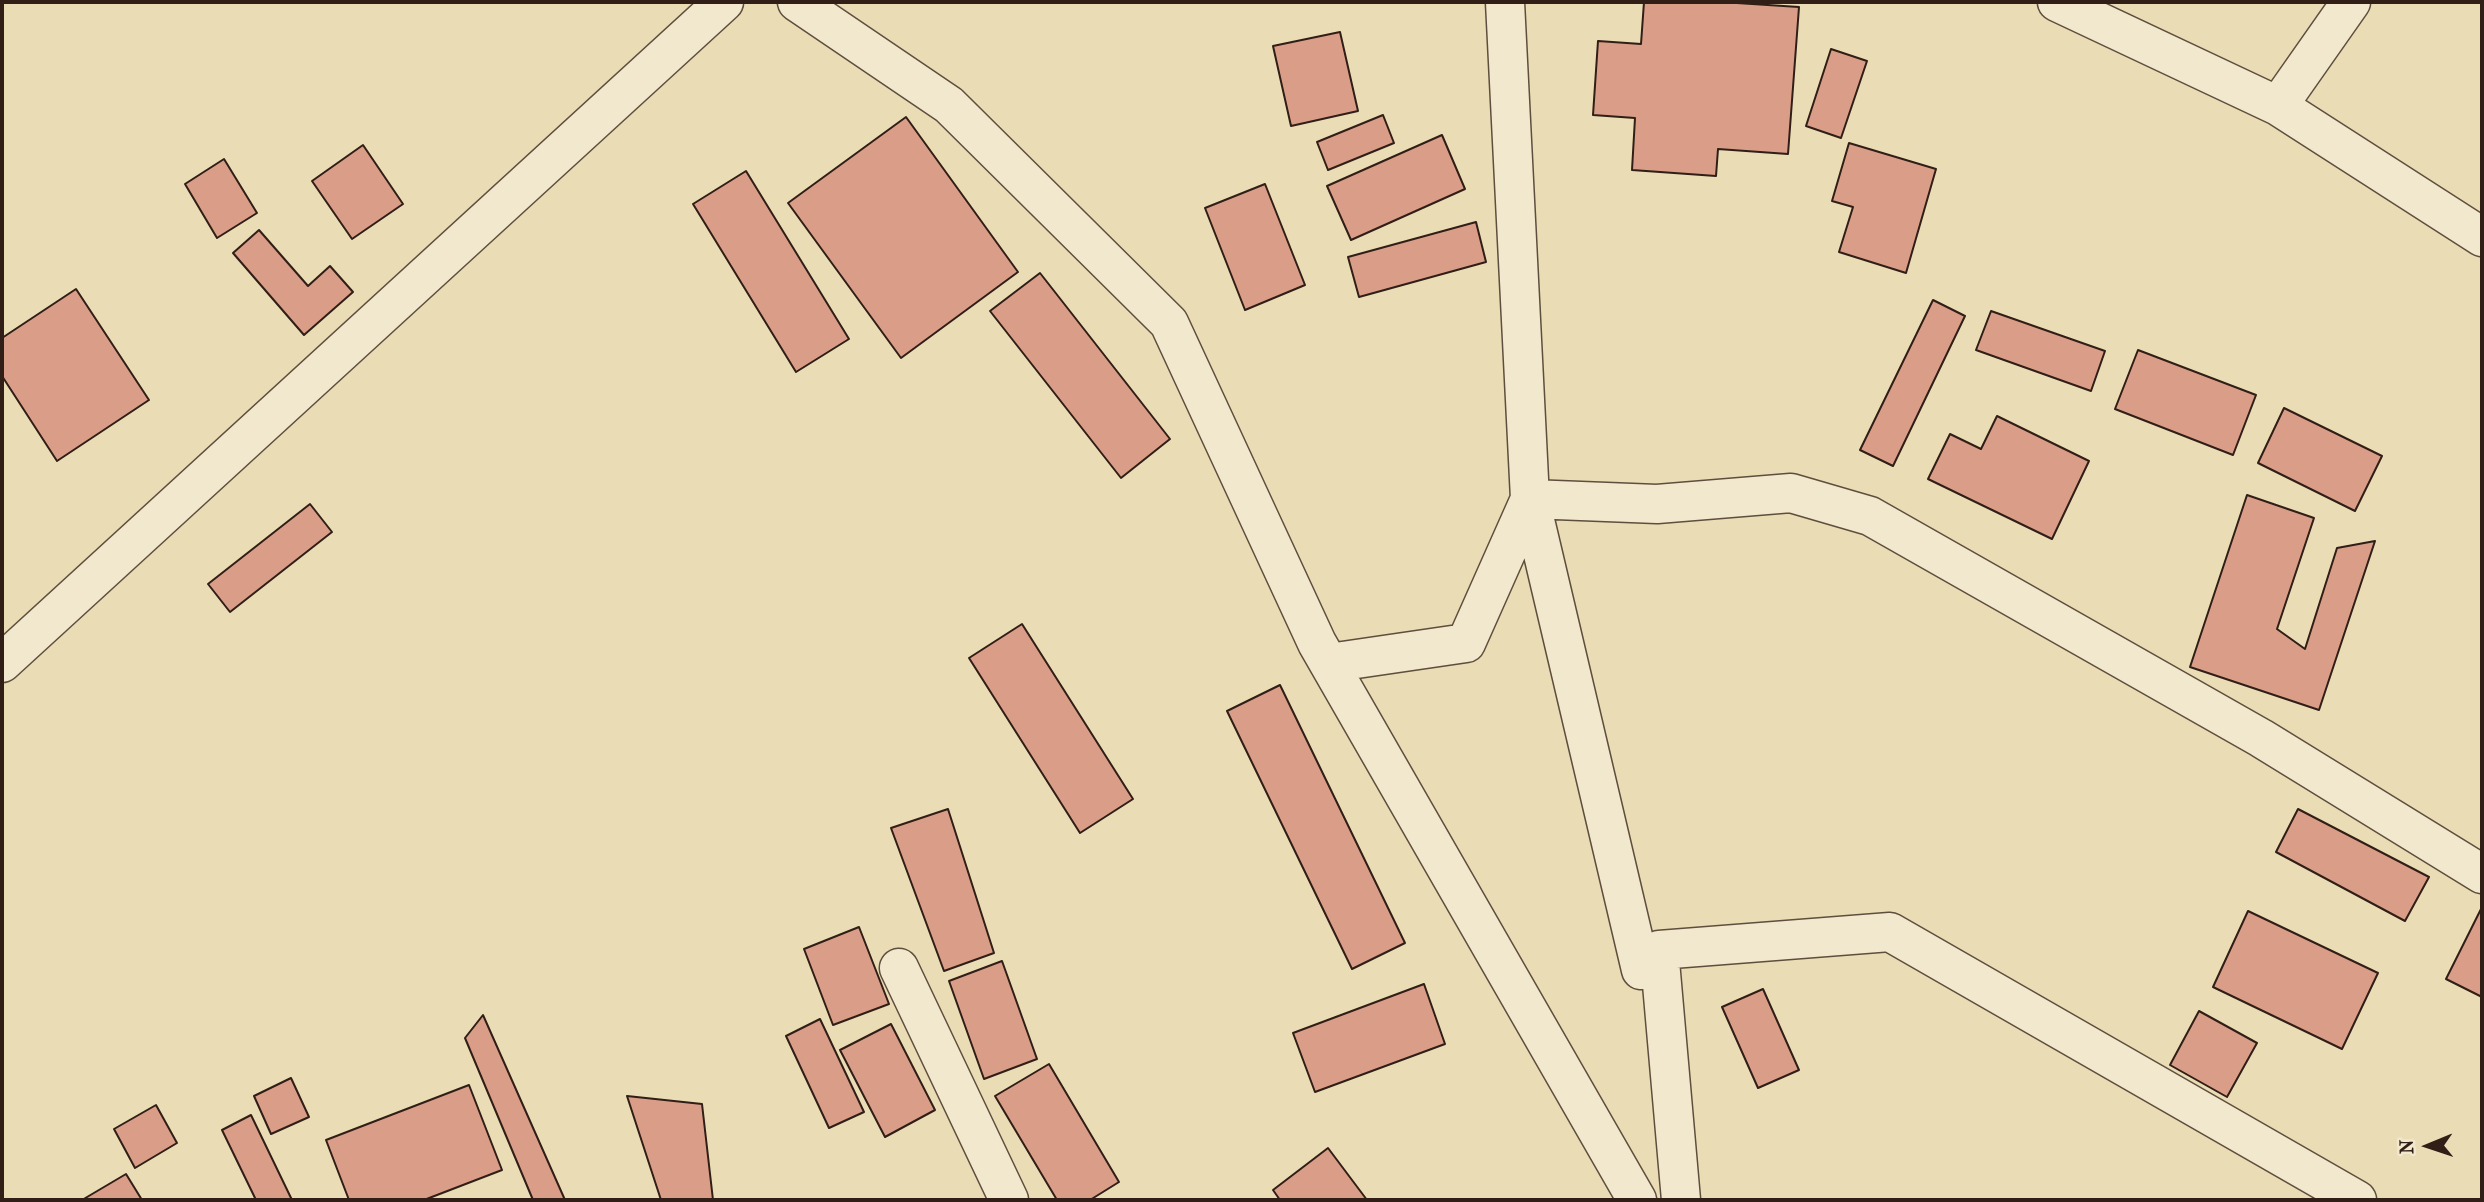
<!DOCTYPE html>
<style>
body{margin:0}
#map{position:relative;width:2484px;height:1202px;overflow:hidden;background:#eadcb4;font-family:"IM FELL French Canon",serif}
canvas{display:block}
.frame{position:absolute;inset:0;border:4px solid #301e17;pointer-events:none}
.north{position:absolute;left:2393px;top:1111px;width:70px;height:70px;-webkit-text-stroke:5px #f1e8ce;paint-order:stroke;rotate:268deg;font-size:19px;font-weight:700;line-height:28px;text-align:center;color:#301e17}
.north::after{content:'';display:block;margin:auto;width:24px;height:32px;background:#301e17;clip-path:polygon(50% 0,100% 100%,50% 72%,0 100%)}
</style>
<div id="map">
<canvas width="2484" height="1202"></canvas>
<div class="frame"></div>
<div class="north">N</div>
</div>
<script>
const c = document.querySelector('canvas').getContext('2d');
c.lineJoin = 'round';
function fill(path, color) { c.fillStyle = color; c.fill(path, 'evenodd'); }
function strokePath(path, color, width, dash) { c.strokeStyle = color; c.lineWidth = width; c.lineCap = dash ? 'butt' : 'round'; c.setLineDash(dash || []); c.stroke(path); }
const building = new Path2D(`
 M1644,2H1721L1799,7L1788,154L1718,149L1716,176L1632,170L1635,118L1593,115L1598,41L1641,44Z
 M1340,32L1358,111L1291,126L1273,46Z
 M1831,49L1867,61L1841,138L1806,126Z
 M1383,115L1394,143L1328,170L1317,142Z
 M906,117L1018,272L901,358L788,203Z
 M1442,135L1465,189L1351,240L1327,186Z
 M1849,143L1936,169L1906,273L1839,252L1853,207L1832,201Z
 M363,145L403,204L352,239L312,181Z
 M224,159L257,213L217,238L185,184Z
 M746,171L849,339L796,372L693,204Z
 M1265,184L1305,285L1245,310L1205,208Z
 M1476,222L1486,262L1359,297L1348,257Z
 M259,230L308,286L330,266L353,292L304,335L233,253Z
 M1040,273L1170,439L1121,478L990,311Z
 M76,289L149,400L57,461L2,376V338Z
 M1933,300L1965,316L1893,466L1860,450Z
 M1991,311L2105,351L2091,391L1976,350Z
 M2138,350L2256,395L2233,455L2115,409Z
 M2284,408L2382,456L2355,511L2258,463Z
 M1997,416L2089,461L2052,539L1928,479L1950,434L1981,449Z
 M2247,495L2314,518L2277,629L2305,649L2337,548L2375,541L2319,710L2190,667Z
 M310,504L332,532L230,612L208,584Z
 M1022,624L1133,799L1080,833L969,658Z
 M1280,685L1405,943L1352,969L1227,711Z
 M948,809L994,953L944,971L891,828Z
 M2298,809L2429,877L2405,921L2276,852Z
 M2482,907V997L2446,979Z
 M2248,911L2378,973L2342,1049L2213,987Z
 M859,927L889,1004L833,1025L804,949Z
 M1002,961L1037,1059L984,1079L949,981Z
 M1424,984L1445,1044L1315,1092L1293,1033Z
 M1763,989L1799,1070L1758,1088L1722,1007Z
 M2199,1011L2257,1043L2227,1097L2170,1065Z
 M483,1015L565,1200H533L465,1038Z
 M820,1019L864,1112L829,1128L786,1036Z
 M891,1024L935,1110L885,1137L840,1050Z
 M1049,1064L1119,1182L1090,1200H1057L995,1096Z
 M291,1078L309,1117L271,1134L254,1096Z
 M469,1085L502,1170L424,1200H349L326,1140Z
 M627,1096L702,1104L713,1200H661Z
 M156,1105L177,1143L135,1168L114,1129Z
 M251,1115L292,1200H256L222,1130Z
 M1328,1148L1367,1200H1280L1273,1190Z
 M126,1174L142,1200H82Z`);
const minor = new Path2D(`
 M797,2L949,105L1169,323L1317,643L1637,1200
 M1505,2L1530,499L1641,970L1659,950L1681,1200
 M2057,2L2278,106L2482,237
 M2278,106L2351,2
 M2,663L724,2
 M1329,663L1466,643L1530,499L1657,504L1791,493L1870,516L2261,738L2482,874
 M1659,950L1890,932L2357,1200
 M899,968L1009,1200`);
fill(building, '#da9e88');
strokePath(building, '#301e17', 2);
strokePath(minor, '#5e4e3e', 41);
strokePath(minor, '#f1e8ce', 38);
</script>
